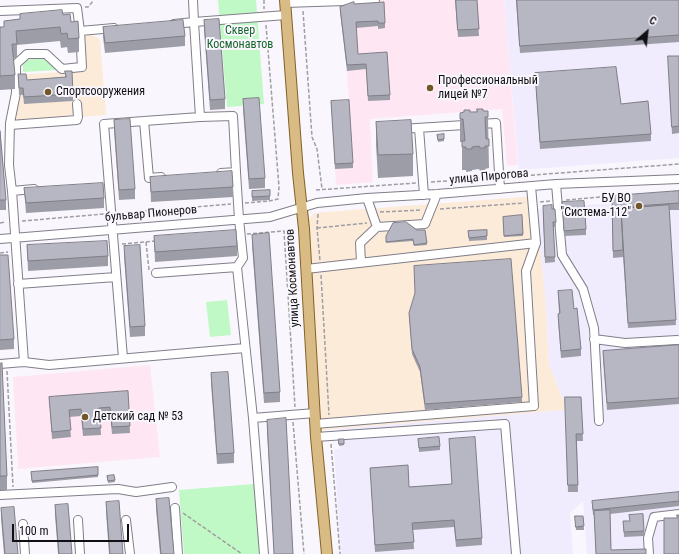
<!DOCTYPE html>
<meta charset="utf-8">
<style>
body{margin:0}
#map{position:relative;width:679px;height:554px;overflow:hidden;background:#f9f7fd;font-family:"Roboto Condensed",sans-serif}
canvas{display:block}
.north{position:absolute;left:627px;top:12px;width:40px;height:40px;-webkit-text-stroke:3px #f9f7fd;paint-order:stroke;rotate:28deg;font-size:11px;font-weight:700;line-height:16px;text-align:center;color:#100f13}
.north::after{content:'';display:block;margin:auto;width:14px;height:18px;background:#100f13;clip-path:polygon(50% 0,100% 100%,50% 72%,0 100%)}
.scale{position:absolute;left:12px;top:524px;width:117px;height:18px;box-sizing:border-box;border:2px solid #100f13;border-top:0;padding-left:5px;font-size:12px;line-height:14px;white-space:nowrap;color:#100f13;-webkit-text-stroke:3px #f9f7fd;paint-order:stroke}
</style>
<div id="map">
<canvas width="679" height="554"></canvas>
<div class="north">С</div>
<div class="scale">100 m</div>
</div>
<script>
const c = document.querySelector('canvas').getContext('2d');
c.lineJoin = 'round';
function fill(path, color) { c.fillStyle = color; c.fill(path, 'evenodd'); }
function strokePath(path, color, width, dash) { c.strokeStyle = color; c.lineWidth = width; c.lineCap = dash ? 'butt' : 'round'; c.setLineDash(dash || []); c.stroke(path); }
function label(font, color, halo, rows, align = 'center') {
  c.font = font + ' "Roboto Condensed",sans-serif'; c.lineWidth = 4; c.setLineDash([]); c.textBaseline = 'middle'; c.strokeStyle = halo; c.fillStyle = color; for (const [text, x, y, turn = 0] of rows) {
    c.save(); c.translate(x, y); c.rotate((+turn || 0) * Math.PI / 180); c.textAlign = isNaN(turn) ? turn : align; if (halo) c.strokeText(text, 0, 0); c.fillText(text, 0, 0); c.restore();
  }
}
const commercial = new Path2D(`
 M90,34L100,39L106,115L17,122L16,104L19,75L84,70L83,36Z
 M536,196V209L545,292L549,365L565,404L566,410L322,430L307,222L314,213Z`);
const built = new Path2D(`
 M504,0H679V158L519,170Z
 M679,198V554H587L583,501L570,513L573,554H341L334,450L340,449L339,429L565,410V404L549,365L545,292L536,209Z`);
const education = new Path2D(`
 M339,0H504L518,165L507,166L502,109L370,119L373,182L336,185L331,107L349,105L347,71Z
 M150,365L160,457L18,469L13,377Z`);
const green = new Path2D(`
 M218,0H256L264,104L227,107Z
 M44,58L57,70L23,72V64L25,60Z
 M227,300L231,335L210,337L206,302Z
 M254,484L260,554H184L179,490Z`);
const path = new Path2D(`
 M264,0V9
 M85,7H88L93,1V0
 M303,11L312,137L317,149L322,189
 M507,177L679,164
 M431,182L492,178
 M316,190L416,183
 M672,192L679,191
 M566,200L612,196
 M540,202L550,201
 M245,203L269,201L278,199L279,187L266,25
 M440,209L524,203
 M380,212L422,210
 M120,213L231,204
 M318,214L317,228L320,261
 M22,221L104,214
 M0,223L6,222
 M317,228L367,223
 M247,234L284,231L295,407
 M146,242L149,270
 M122,244L156,241
 M0,253L8,252
 M321,275L329,415
 M7,371L13,487
 M293,422L304,554
 M331,444L340,554
 M183,513L242,554`);
const minor = new Path2D(`
 M285,3L375,0
 M0,11L77,8L80,31
 M174,24L194,22L193,0
 M200,117L233,116L236,172
 M10,125L77,120L78,117L77,104
 M419,128L424,195
 M401,129L496,123L500,189
 M221,173L236,172L239,219L243,258L237,267L253,418L264,554
 M161,177L149,178L144,121L200,117L194,22L286,15
 M556,184L562,255L583,289L594,328L599,421
 M12,191L34,189
 M367,198L377,227L425,224L437,194
 M0,239L270,217L317,203L367,198L437,194L556,184L679,179
 M361,262L360,243L377,227
 M306,269L536,243
 M156,273L237,267
 M18,284L116,277
 M594,339L625,343L677,340
 M123,358C117,280 110,202 104,124L144,121
 M24,362L12,191L9,165L10,123L16,93V64L27,54H46L62,69L82,67L80,31L114,28
 M0,364L24,362L49,365L245,348
 M253,418L315,413
 M315,424L534,406L526,271L536,243L531,186
 M316,437L505,424L516,554
 M0,495L118,489L136,492L172,487
 M175,508L178,554
 M78,520L80,554
 M126,520L130,554
 M23,524L25,554
 M649,554L648,538L654,517L679,514`);
const major = new Path2D(`
 M285,0L298,173L304,229L316,437L327,554`);
const wall = new Path2D(`
 M455,0H477L479,36L458,37Z
 M516,0H679V42L520,53Z
 M340,7L385,23V28L378,29V26L356,28L358,54L390,95V100L368,101L366,69L347,71L340,12Z
 M20,14L63,15L71,22L79,38V52L68,53L67,47L61,48L60,41L17,45V58H13L15,75V89L0,90V27H4V21L20,19Z
 M204,20L225,99V109L210,110L204,30Z
 M103,27L185,36V46L105,53L103,37Z
 M668,56H679V133L672,134Z
 M65,71L73,94V101L24,104L23,95H19L18,74L27,80L65,77Z
 M535,73L621,104L651,134V141L540,149Z
 M243,99L265,178V188L249,189L243,109Z
 M331,101L353,163V168L335,169Z
 M483,111L488,117L489,168L485,169V170L480,171L479,169L472,170V171L466,172V170H462V142H460V113Z
 M114,120L135,189V199L119,200L114,130Z
 M376,122L413,154V176L378,178L376,145Z
 M0,131L6,200V210H0Z
 M444,134V141L438,142L437,135Z
 M150,177L233,187V197L151,202Z
 M24,188L104,198V208L26,213Z
 M270,190V200L252,201V191Z
 M679,191V210H669L676,325L628,328L623,256V257L613,258L612,196Z
 M562,202L586,229V235L564,236Z
 M552,209L556,222V227H553L555,262L545,263L543,211Z
 M522,215L523,236L504,237L503,217Z
 M417,230H425L427,245L414,246L413,241L386,243V236Z
 M487,230V240L469,241L468,231Z
 M252,235L280,392V402L264,403L252,245Z
 M154,236L237,246V256L155,262Z
 M27,245L108,256V266L28,271Z
 M124,246L145,326V336L130,337L124,256Z
 M0,255L14,339V349L0,350Z
 M558,291L574,309L581,349V356L561,358L558,320V314L559,313Z
 M409,313L522,397V402L425,410L420,372L412,354Z
 M679,345V404L607,410L603,358V351Z
 M0,364L7,476V490H0Z
 M211,373L234,453V463L217,464L211,383Z
 M128,391L130,433L112,434L110,414L100,415L101,435L83,436L81,416L69,417L71,437L52,439L49,397Z
 M565,397H581L583,441H577L578,492H568Z
 M267,420L293,554H274L267,430Z
 M339,439H344V445L339,446Z
 M418,439L440,446V450L419,452Z
 M449,439L482,538V545L456,547L454,527L413,530L414,549L375,552L370,468L409,487L452,484Z
 M98,467V477L32,483L31,472Z
 M114,475L115,482L108,483L107,476Z
 M679,492V506L610,514L611,550L596,554L594,515H593L592,501Z
 M156,499L174,554H160L156,509Z
 M106,502L123,554H109L106,512Z
 M55,505L72,554H58L55,515Z
 M1,508L18,554H4L1,518Z
 M575,516H583L584,530H576Z
 M623,521L644,531V536L624,537Z`);
const building = new Path2D(`
 M456,0H477L479,29L458,30Z
 M517,0H679V35L520,46Z
 M354,2V4L384,2L385,23H378V21L356,22L358,54L387,52L390,95L368,96L366,64L347,65L340,7Z
 M62,10L63,15L70,14L71,22L78,21L79,38L68,39L67,33L61,34L60,27L16,31L17,44H12L15,75L0,76V27H4V21L20,19V14Z
 M219,19L225,99L210,100L204,20Z
 M183,20L185,36L105,43L103,27Z
 M668,56H679V126L672,127Z
 M616,67L621,104L648,101L651,134L540,142L535,73Z
 M65,71H72L73,94L24,97L23,88H19L18,74H26L27,80L66,77Z
 M259,98L265,178L249,179L243,99Z
 M349,100L353,163L335,164L331,101Z
 M477,109H483V111H488V117H485L486,139H489V146H485V148H480L479,146L472,147V149H466V147H462V141H465L463,119H460V113L464,112V110H470V112H477Z
 M130,119L135,189L119,190L114,120Z
 M411,120L413,154L378,155L376,122Z
 M0,131L6,200H0Z
 M444,134V139L438,140L437,135Z
 M232,171L233,187L151,192L150,177Z
 M103,183L104,198L26,203L24,188Z
 M270,190V196L252,197V191Z
 M679,191V203L621,207L623,250L613,251L612,196Z
 M584,201L586,229L564,231L562,202Z
 M552,205V209H555L556,222H553L555,257H545L543,206Z
 M669,205L676,320L628,323L621,209Z
 M522,215L523,234L504,236L503,217Z
 M406,222L417,230H425L427,243L414,245L413,239L386,242V236L393,223Z
 M236,230L237,246L155,252L154,236Z
 M487,230V236L469,238L468,231Z
 M269,233L280,392L264,393L252,235Z
 M107,241L108,256L28,261L27,245Z
 M140,245L145,326L130,327L124,246Z
 M0,255H8L14,339L0,340Z
 M511,259L522,397L425,404L420,367L412,349L409,313L415,293L414,266Z
 M572,290L574,309L577,308L581,349L561,351L558,314L560,313L558,291Z
 M679,345V398L607,403L603,351Z
 M2,363L7,476H0V364Z
 M228,372L234,453L217,454L211,373Z
 M128,391L130,426L112,427L110,407L99,408L101,428L83,429L81,409L69,410L71,430L52,432L49,397Z
 M565,397H581L583,434H576L578,485H568Z
 M286,418L293,554H274L267,420Z
 M439,437L440,446L419,448L418,439Z
 M475,437L482,538L456,540L454,520L412,523L414,542L375,545L370,468L408,465L409,487L452,484L449,439Z
 M339,439H344V444H339Z
 M98,467V475L32,481L31,472Z
 M114,475L115,480L108,481L107,476Z
 M679,492V501L593,510L592,501Z
 M169,498L174,554H161L156,499Z
 M119,501L123,554H110L106,502Z
 M68,504L72,554H59L55,505Z
 M14,507L18,554H5L1,508Z
 M610,510L611,550L646,549V554H596L594,511Z
 M643,514L644,531L624,532L623,521H630L629,515Z
 M677,515H679V554H664V518H677Z
 M575,516H583L584,526L576,527Z`);
const markers = [
 [430,88,4,"#6f5728"],
 [48,92,4,"#6f5728"],
 [639,206,4,"#6f5728"],
 [85,417,4,"#6f5728"]
];
const parkNames = [
 ["Сквер",240,31],
 ["Космонавтов",240,45]
];
const poiNames = [
 ["Профессиональный",438,81],
 ["лицей №7",438,95],
 ["Спортсооружения",56,92],
 ["БУ ВО",631,199,"right"],
 ["\"Система-112\"",631,213,"right"],
 ["Детский сад № 53",93,417]
];
const streetNames = [
 ["улица Пирогова",489,177,-5],
 ["бульвар Пионеров",151,214,-5],
 ["улица Космонавтов",293,278,-93]
];
fill(commercial, '#fcebd9');
fill(built, '#f0ecfd');
fill(education, '#fee7f3');
fill(green, '#c0f9c5');
strokePath(minor, '#817e8a', 10);
strokePath(major, '#826228', 12);
strokePath(path, '#9f9ea3', 1.5, [4, 2]);
strokePath(minor, '#fff', 8);
strokePath(major, '#d9bc85', 10);
fill(wall, '#9d9da8');
fill(building, '#b7b6c3');
strokePath(building, '#807f88', 1);
for (const [x, y, r, color] of markers) { const dot = new Path2D(); dot.arc(x, y, r, 0, 2 * Math.PI); c.fillStyle = color; c.fill(dot); strokePath(dot, '#f9f7fd', 1.5); }
label('12px', '#16652a', '#f9f7fd', parkNames);
label('12px', '#100f13', '#f9f7fd', poiNames, 'left');
label('12px', '#100f13', '#f9f7fd', streetNames);
</script>
